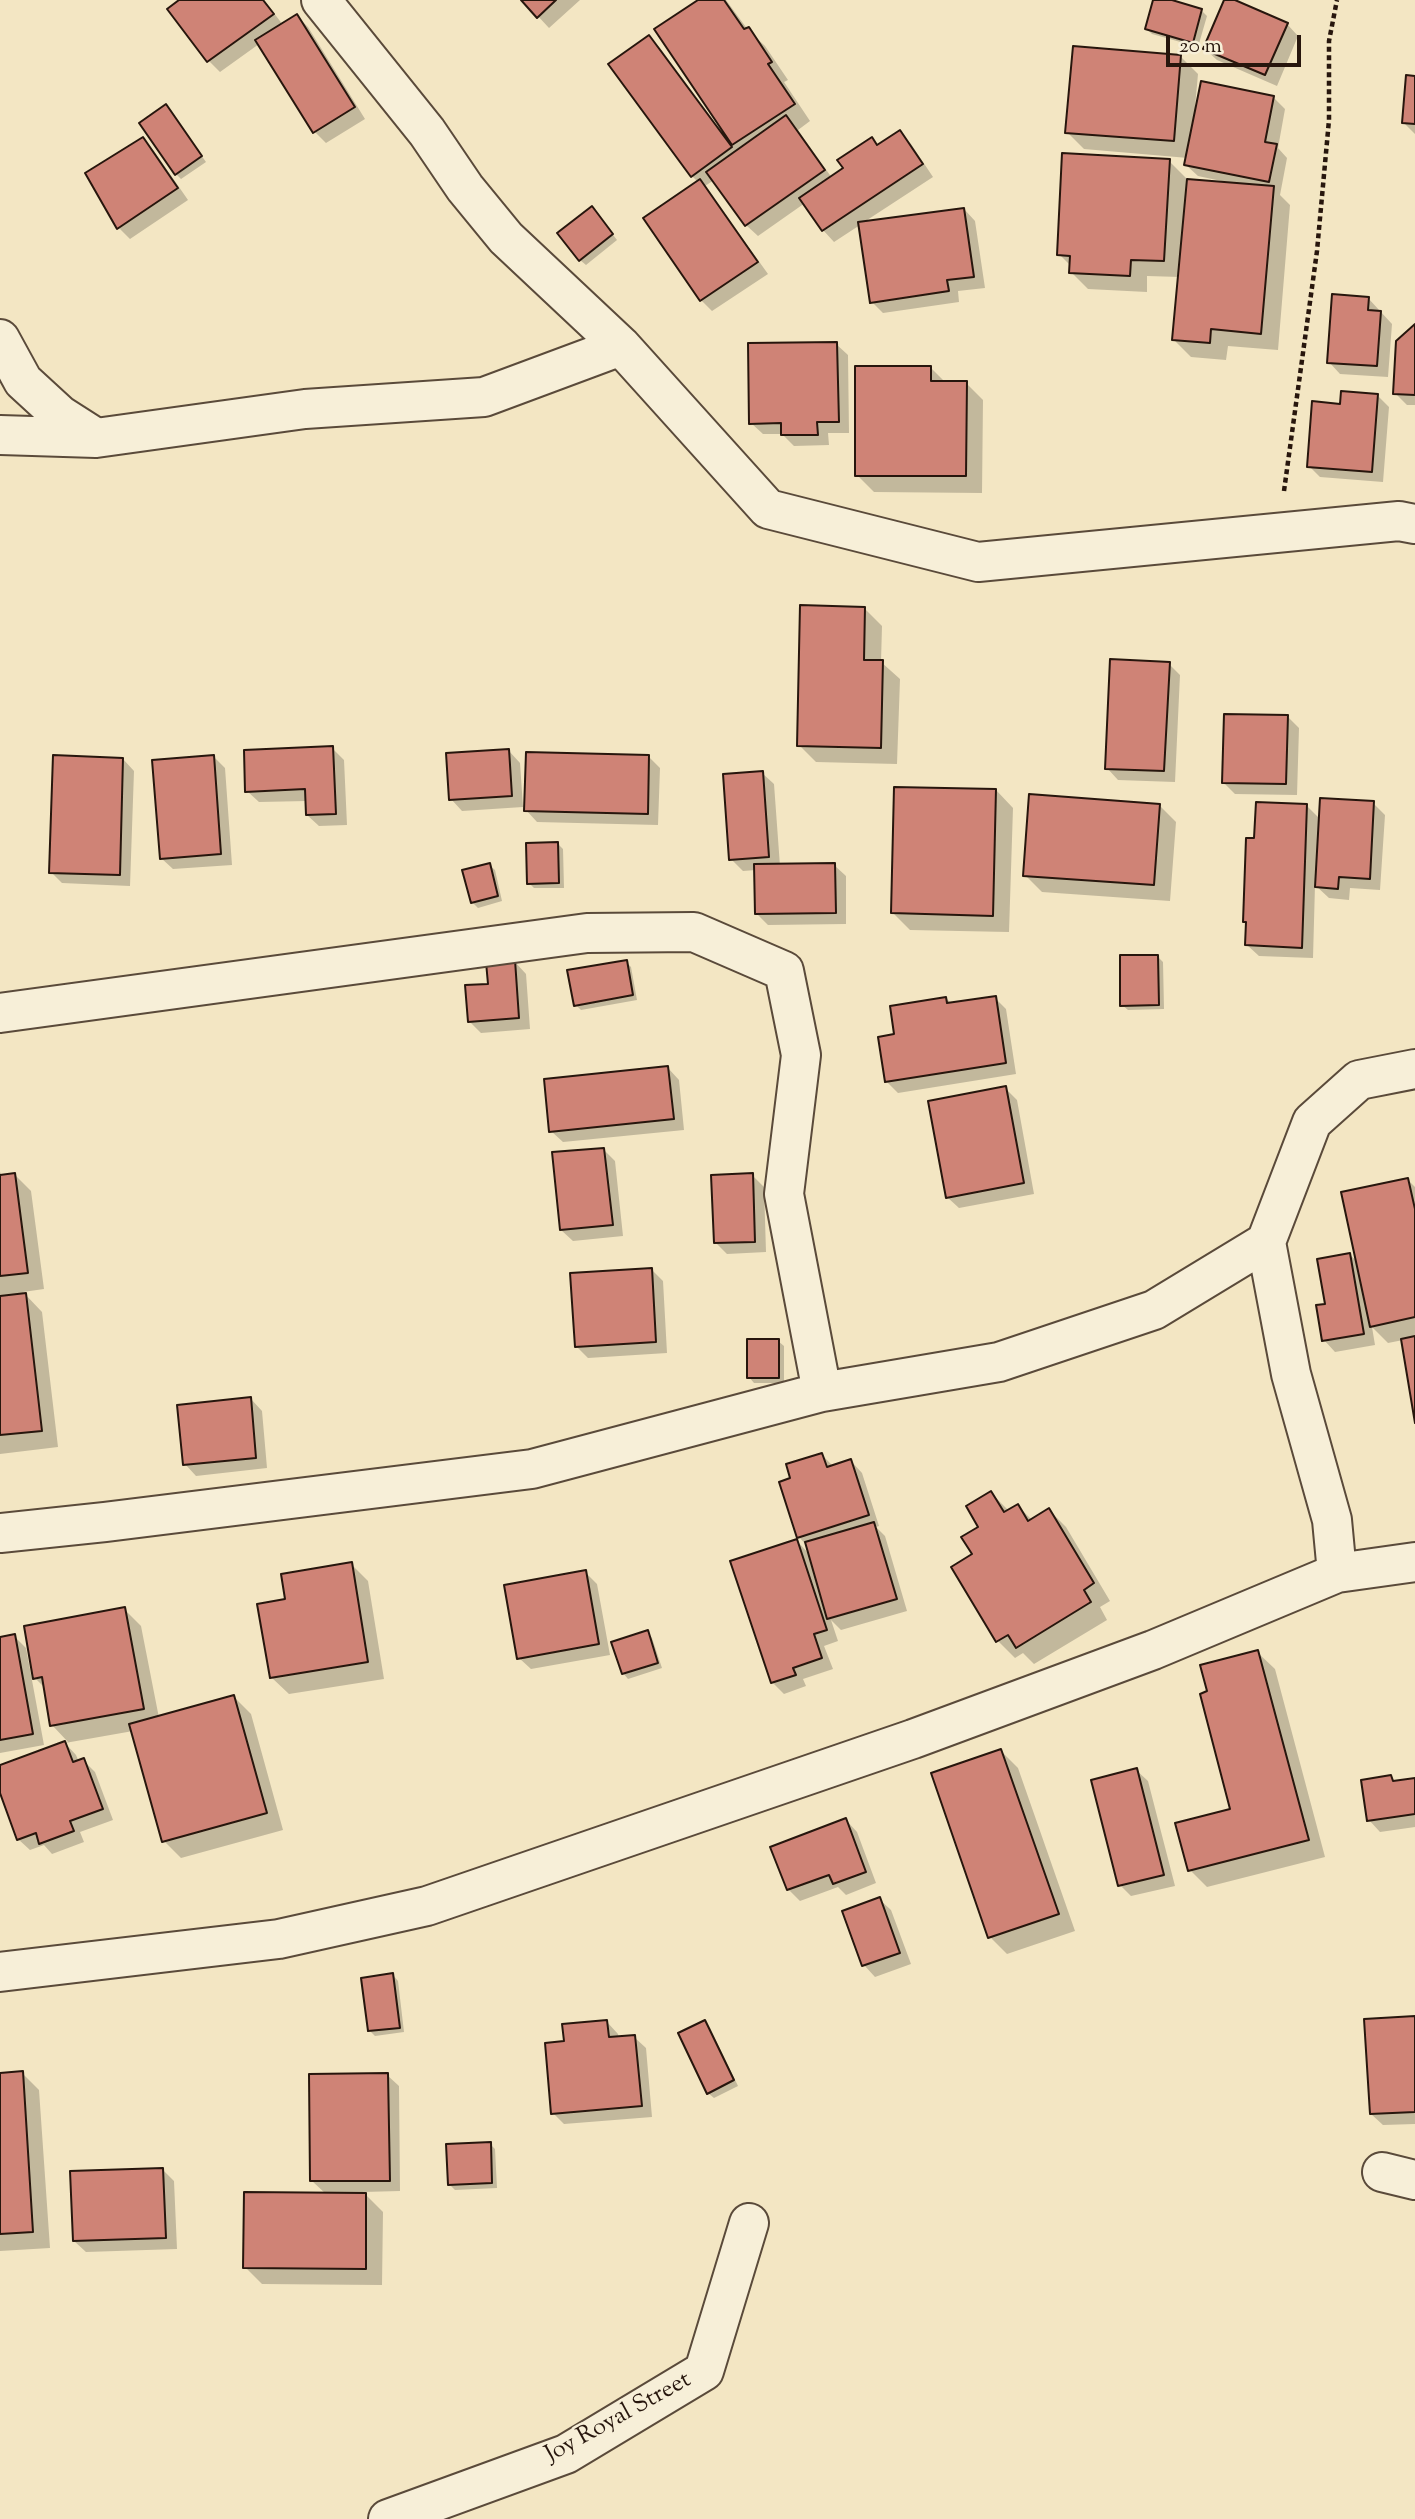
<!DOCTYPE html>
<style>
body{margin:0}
#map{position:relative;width:1415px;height:2519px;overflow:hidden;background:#f3e6c3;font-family:"Sorts Mill Goudy",serif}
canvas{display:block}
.scale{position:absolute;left:1166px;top:35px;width:135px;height:32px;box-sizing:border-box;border:4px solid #27160d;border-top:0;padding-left:9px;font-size:21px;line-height:24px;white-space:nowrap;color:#27160d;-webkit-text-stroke:5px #f7efd8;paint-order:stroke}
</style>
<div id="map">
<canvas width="1415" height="2519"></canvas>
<div class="scale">20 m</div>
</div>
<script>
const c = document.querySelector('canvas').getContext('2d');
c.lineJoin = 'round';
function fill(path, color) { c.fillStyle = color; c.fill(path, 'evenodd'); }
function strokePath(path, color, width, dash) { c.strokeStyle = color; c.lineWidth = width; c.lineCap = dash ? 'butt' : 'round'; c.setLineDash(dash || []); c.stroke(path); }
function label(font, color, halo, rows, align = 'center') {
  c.font = font + ' "Sorts Mill Goudy",serif'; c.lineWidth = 5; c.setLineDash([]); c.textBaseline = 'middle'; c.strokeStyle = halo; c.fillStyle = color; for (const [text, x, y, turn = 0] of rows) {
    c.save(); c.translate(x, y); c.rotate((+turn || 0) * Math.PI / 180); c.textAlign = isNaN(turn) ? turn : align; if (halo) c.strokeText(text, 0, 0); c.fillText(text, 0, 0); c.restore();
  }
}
const shadow = new Path2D(`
 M182,0H264L283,25L297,16L308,27L365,119L326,143L314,131L259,44L220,72L209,61L170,9Z
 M523,0H580L549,28Z
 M701,0H726L748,30L765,46L788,80L784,82L810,121L798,130L832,178L846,169L872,139L879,146L899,133L911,144L933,177L861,224L964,209L975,221L985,288L958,291L959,302L883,313L872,302L860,225L834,242L823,230L805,203L758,236L746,225L714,180L705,186L768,274L712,311L701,300L699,183L692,176L649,37L660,48L720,129L723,127Z
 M1155,0H1165L1201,10L1207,16L1198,47L1152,34L1147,29Z
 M1226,0L1287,24L1298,36L1277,86L1217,60L1205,49Z
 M1181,57L1198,74L1195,107L1274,98L1285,109L1278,148L1287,158L1280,195L1290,205L1278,350L1228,346L1226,360L1191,357L1174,340L1180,277L1147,276V292L1088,289L1071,272V266L1059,254L1169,161L1186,178V181L1226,184V182L1198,176L1186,165L1188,158L1084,149L1067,132Z
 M1415,78V134L1403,122Z
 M166,106L206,162L181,179L176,174Z
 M142,139L154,151L188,200L130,239L119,228L87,174Z
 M597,214L617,240L586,265L580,260Z
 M1368,298L1392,324L1388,377L1340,374L1329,362Z
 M1415,328V405H1407L1395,393Z
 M836,344L848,355L849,433H828L829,445L794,446L782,434H763L751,423Z
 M930,367L946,383H966L983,400L982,493L874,492L857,475Z
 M1378,396L1389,407L1383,482L1320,477L1309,466L1341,405Z
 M865,609L882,626L881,662L900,679L897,764L816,762L799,745Z
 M1169,664L1180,675L1175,782L1118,780L1107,768Z
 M1288,717L1299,728L1297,795L1235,794L1223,782Z
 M332,748L344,760L347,825L319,826L307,815V801L259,802L247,791Z
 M509,751L520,763L523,807L462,811L451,799Z
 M213,756L225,768L232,865L173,869L161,858Z
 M648,756L660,768L658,825L537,822L526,810Z
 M123,759L134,771L130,886L62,883L51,872Z
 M762,773L774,784L780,866L834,865L846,876V924L768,925L756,913V870L743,871L731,859Z
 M996,790L1013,808L1009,932L910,930L893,913Z
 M1373,803L1385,815L1380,890L1350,888L1349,900L1329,898L1315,885L1313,958L1259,956L1247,945L1248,924L1245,921L1256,839L1306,805L1321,820Z
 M1159,805L1176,822L1170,901L1042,892L1025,875Z
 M558,844L563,849L564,888H534L529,883Z
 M489,865L495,870L502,901L478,908L472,902Z
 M1158,957L1163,962L1164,1009L1128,1010L1122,1005Z
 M515,962L526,974L530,1029L481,1033L469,1021L490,986Z
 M626,962L631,967L637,1000L581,1010L576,1005Z
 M946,998L952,1004L995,998L1006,1009L1016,1074L898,1093L886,1081L896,1036Z
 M668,1068L679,1080L684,1130L563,1142L551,1131Z
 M1005,1088L1017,1100L1034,1194L959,1208L947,1197Z
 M604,1150L615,1161L623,1236L573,1241L561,1230Z
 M0,1172L2,1176L14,1174L31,1191L44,1289L23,1292L42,1312L58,1447L0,1454Z
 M752,1175L764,1187L766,1252L727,1254L715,1242Z
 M1408,1180L1415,1187V1413L1403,1340L1388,1343L1372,1327L1375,1345L1335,1352L1324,1340L1327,1305L1350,1255L1358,1262Z
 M651,1269L663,1281L667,1353L588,1358L576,1346Z
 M778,1341L784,1346V1383H754L749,1377Z
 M251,1399L262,1411L267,1468L196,1476L185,1464Z
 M822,1455L834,1467L851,1461L862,1473L879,1526L876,1527L885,1536L907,1611L841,1630L831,1620L838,1641L824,1646L833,1669L803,1679L806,1686L784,1694L772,1682L797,1541L811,1556L808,1547L799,1537L792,1479Z
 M991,1493L1009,1511L1018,1506L1032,1520L1049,1510L1066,1527L1110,1601L1100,1607L1107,1620L1034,1664L1023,1653L1015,1658L998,1641L974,1555Z
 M351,1564L368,1581L384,1679L289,1694L271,1677Z
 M585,1572L597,1584L610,1655L531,1669L519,1658Z
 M124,1609L141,1626L159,1718L234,1697L251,1714L283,1830L181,1858L164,1841L133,1731L65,1743L76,1755L79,1762L83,1760L95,1772L113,1820L80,1832L84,1842L52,1854L44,1845L30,1850L18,1839L0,1788V1766L68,1742L52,1725L45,1688L35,1678Z
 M647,1632L652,1638L662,1668L628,1679L623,1673Z
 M14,1636L26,1648L44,1745L0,1753V1639Z
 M1257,1652L1275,1669L1325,1857L1207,1887L1190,1870L1233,1810Z
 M1001,1751L1018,1768L1075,1931L1007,1954L990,1937Z
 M1136,1770L1148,1781L1175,1886L1131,1896L1120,1885Z
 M1390,1777L1396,1782L1415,1779V1827L1380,1832L1369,1820Z
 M846,1820L857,1832L876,1883L846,1895L838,1887L800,1901L788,1889Z
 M879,1899L891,1910L911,1964L875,1977L864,1965Z
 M393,1975L398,1981L404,2032L375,2036L370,2031Z
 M1415,2018V2124L1383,2125L1371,2114Z
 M607,2022L618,2034L619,2038L634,2037L646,2048L652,2117L564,2124L553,2113L565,2043Z
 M704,2022L710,2028L738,2086L714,2098L708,2093Z
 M22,2073L39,2090L50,2248L0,2251V2075Z
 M387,2075L399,2086L400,2191L363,2192L383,2212L382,2285L262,2284L245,2267L326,2194L312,2181Z
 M490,2144L495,2149L497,2188L455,2190L449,2184Z
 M163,2170L174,2181L177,2249L86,2252L74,2241Z`);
const building = new Path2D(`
 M179,0H263L274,14L207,62L167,9Z
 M521,0H556L537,18Z
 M698,0H724L744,29L749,27L772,62L768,64L795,104L732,145L654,29Z
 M1153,0H1172L1202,9L1193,43L1145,29Z
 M1224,0H1235L1288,23L1265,75L1203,49Z
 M297,14L355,107L313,133L255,40Z
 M649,35L732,147L691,177L608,64Z
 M1073,46L1181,55L1174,141L1065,133Z
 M1406,75L1415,76V124L1402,123Z
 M1201,81L1274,96L1265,142L1277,144L1269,182L1184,165Z
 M166,104L202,156L175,175L139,123Z
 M786,115L825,170L745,226L706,172Z
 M900,130L923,164L822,231L799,198L843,168L837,160L872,137L877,145Z
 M143,137L178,188L117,229L85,173Z
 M1062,153L1170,159L1164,261L1131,260L1130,276L1069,273L1070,256L1057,255Z
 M700,179L758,262L700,301L643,218Z
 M1187,179L1274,186L1261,334L1211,329L1210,343L1172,340Z
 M592,206L613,234L579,261L557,233Z
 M964,208L974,277L947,280L949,291L870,303L858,222Z
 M1332,294L1369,297L1368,310L1381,311L1377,366L1327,363Z
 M1415,324V395L1393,394L1396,341Z
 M837,342L839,422H817L818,435H781V423L749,424L748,343Z
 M855,366H931V381H967L966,476H855Z
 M1341,391L1378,394L1372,472L1307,467L1312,401L1340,404Z
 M800,605L865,607L864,660H883L881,748L797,746Z
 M1110,659L1170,662L1164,771L1105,769Z
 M1224,714L1288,715L1286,784L1222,783Z
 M333,746L336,814L306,815L305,789L245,792L244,750Z
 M509,749L512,796L449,800L446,753Z
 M526,752L649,755L648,814L524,811Z
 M53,755L123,758L120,875L49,873Z
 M214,755L221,854L160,859L152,760Z
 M763,771L769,857L729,860L723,774Z
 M894,787L996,789L993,916L891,913Z
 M1029,794L1160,804L1154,885L1023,876Z
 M1320,798L1374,801L1370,879L1339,877L1338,889L1315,887Z
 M1256,802L1307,804L1302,948L1245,945L1246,922H1243L1246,838H1254Z
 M558,842L559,883L527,884L526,843Z
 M490,863L498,896L471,903L462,870Z
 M835,863L836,913L755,914L754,864Z
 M1120,955H1158L1159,1005L1120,1006Z
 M515,960L519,1018L468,1022L465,985L488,984L486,962Z
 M627,960L633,995L574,1006L567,970Z
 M996,996L1006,1063L885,1082L878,1037L894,1034L890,1006L946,997L947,1003Z
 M668,1066L674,1119L549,1132L544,1079Z
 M1006,1086L1024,1183L946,1198L928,1101Z
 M604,1148L613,1225L560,1230L552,1152Z
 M15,1173L28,1273L0,1276V1175Z
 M753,1173L755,1242L714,1243L711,1175Z
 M1408,1178L1415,1209V1317L1370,1327L1341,1192Z
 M1350,1253L1364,1334L1322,1341L1316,1305L1325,1304L1317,1259Z
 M652,1268L656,1342L575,1347L570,1273Z
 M26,1293L42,1431L0,1435V1296Z
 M1415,1336V1423L1401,1339Z
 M747,1339H779V1378H747Z
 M251,1397L256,1458L183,1465L177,1405Z
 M822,1453L827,1467L851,1459L869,1515L797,1538L779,1482L790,1478L786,1464Z
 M991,1491L1004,1512L1018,1504L1028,1521L1049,1508L1094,1583L1084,1590L1091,1602L1016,1648L1008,1635L996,1642L951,1567L972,1554L961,1537L978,1527L966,1506Z
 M874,1522L897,1599L827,1619L805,1542Z
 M797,1539L827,1630L814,1634L822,1658L793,1668L796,1675L771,1683L730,1561Z
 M352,1562L368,1662L270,1678L257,1604L285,1599L281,1574Z
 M586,1570L599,1644L517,1659L504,1585Z
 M125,1607L144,1709L50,1726L42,1677L33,1679L24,1626Z
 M648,1630L658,1663L622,1674L611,1642Z
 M15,1634L33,1734L0,1740V1637Z
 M1258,1650L1309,1840L1188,1871L1175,1823L1230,1809L1200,1694L1207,1691L1200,1665Z
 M234,1695L267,1813L162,1842L129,1724Z
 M65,1741L73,1762L84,1758L103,1809L70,1821L74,1831L39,1844L36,1833L17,1840L0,1793V1765Z
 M1001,1749L1059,1914L988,1938L931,1773Z
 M1137,1768L1164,1875L1118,1886L1091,1780Z
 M1391,1775L1393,1781L1415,1778V1814L1367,1821L1361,1780Z
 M846,1818L866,1872L833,1884L829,1875L787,1890L770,1847Z
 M880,1897L900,1953L862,1966L842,1911Z
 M393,1973L400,2028L368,2031L361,1978Z
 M1415,2016V2112L1370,2114L1364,2019Z
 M607,2020L609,2037L635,2035L642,2106L551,2114L545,2043L564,2041L562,2024Z
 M705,2020L734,2080L707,2094L678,2033Z
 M23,2071L33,2232L0,2234V2073Z
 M388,2073L390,2181H310L309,2074Z
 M491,2142L492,2183L448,2185L446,2144Z
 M163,2168L166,2238L73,2241L70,2171Z
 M244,2192L366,2193V2269L243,2268Z`);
const path = new Path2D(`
 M1284,491L1317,251L1329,120V41L1337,0`);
const street = new Path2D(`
 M321,0L427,132L465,188L506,238L621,346L768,509L978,562L1399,521L1415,524
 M0,339L23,381L60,415L96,438
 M0,435L96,438L305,409L484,397L621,346
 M0,1013L587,933L694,932L784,971L801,1055L784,1194L822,1392
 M1266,1242L1291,1374L1332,1520L1337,1573
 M0,1533L105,1522L532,1469L822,1392L999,1362L1154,1310L1266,1242L1312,1122L1359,1080L1415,1069
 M0,1972L279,1939L427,1906L913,1739L1153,1650L1337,1573L1415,1562
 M1382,2172L1415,2180
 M388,2519L566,2454L704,2371L749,2223`);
const streetNames = [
 ["Joy Royal Street",619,2419,-29]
];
fill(shadow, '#0003');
fill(building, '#cf8376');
strokePath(building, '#27160d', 2);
strokePath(street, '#5a4a3a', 42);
strokePath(path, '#27160d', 4.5, [5, 3.5]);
strokePath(street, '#f7efd8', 38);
label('24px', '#27160d', '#f7efd8', streetNames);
</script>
